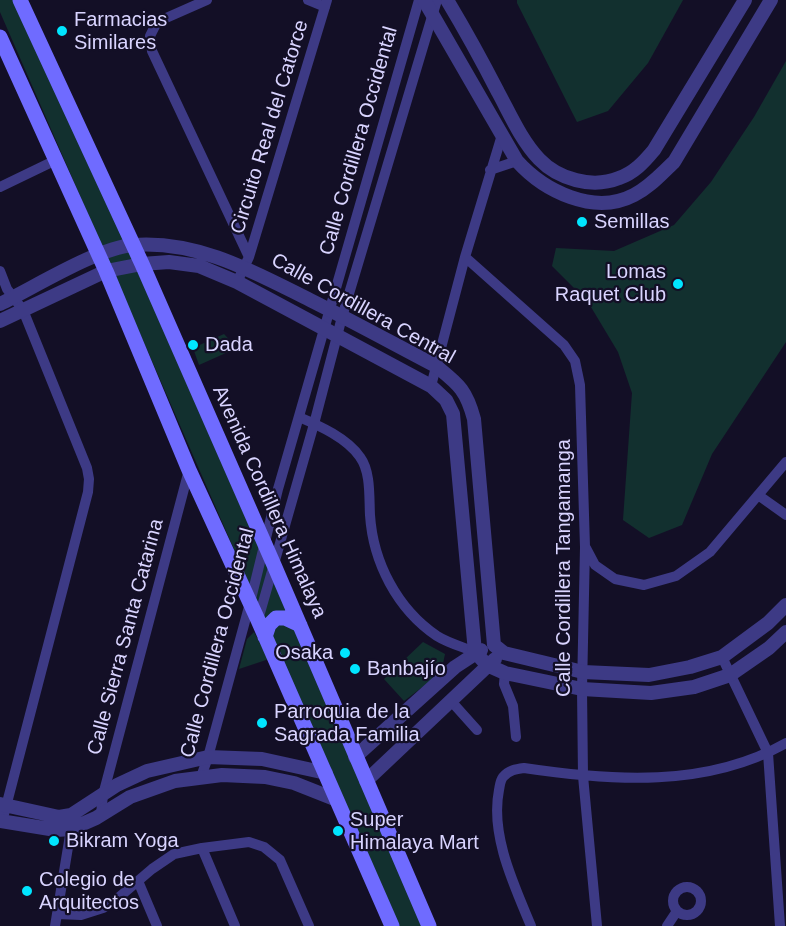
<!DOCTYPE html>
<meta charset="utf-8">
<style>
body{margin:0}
canvas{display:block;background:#130f26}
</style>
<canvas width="786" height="926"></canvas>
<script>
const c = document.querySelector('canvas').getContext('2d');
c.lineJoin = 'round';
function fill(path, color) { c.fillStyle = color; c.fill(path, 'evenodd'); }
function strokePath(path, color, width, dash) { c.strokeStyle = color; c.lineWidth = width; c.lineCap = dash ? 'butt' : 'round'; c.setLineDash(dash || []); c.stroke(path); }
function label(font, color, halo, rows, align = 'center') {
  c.font = font + ' Arial,sans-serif'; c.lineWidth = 4.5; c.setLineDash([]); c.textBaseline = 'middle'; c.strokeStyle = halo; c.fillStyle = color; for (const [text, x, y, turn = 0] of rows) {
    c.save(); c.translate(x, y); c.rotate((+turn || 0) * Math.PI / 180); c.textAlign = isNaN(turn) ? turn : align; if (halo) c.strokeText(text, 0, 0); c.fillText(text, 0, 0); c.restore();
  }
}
const green = new Path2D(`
 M0,0H19L424,926H398L0,12Z
 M517,0H683L648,63L608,111L577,122L517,3Z
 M786,61V342L712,454L682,525L649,538L623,520L632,393L618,352L588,302L552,266L556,248L614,251L674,225L711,182L754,117Z
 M224,334L237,348L199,365L193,348Z
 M254,632L269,659L239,669L247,639Z
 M423,642L445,654L441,673L404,701L384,679Z`);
const minor = new Path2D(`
 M207,0L157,22L150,36L152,51L249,257
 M308,0L325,7
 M490,170L517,161
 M0,187L56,160
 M465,257L564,345L575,361L580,385L585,547L582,689L583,776L597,926
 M0,271L7,289L23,310L87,468L89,479L88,492L2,822
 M237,282L249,257L327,0
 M431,386L465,257L502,135
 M299,417C320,426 347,438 360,457C371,472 369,497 370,515C373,562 397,609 437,636C448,643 463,647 475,652
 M758,495L786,515
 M586,548L595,565L615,579L644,585L676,576L710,552L786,462
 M258,620L314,424L342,317L437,0
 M722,657L768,753L780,926
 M505,673L504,684L513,706L516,737
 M451,701L477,730
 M201,777L208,757L250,603L278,489L419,0
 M101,814L103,795L189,470
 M202,848L235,926
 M138,881L157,926
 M673 901a14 14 0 1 1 28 0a14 14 0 1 1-28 0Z
 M57,914L81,915L103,908L118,898L152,869L174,854L202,848L249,842L264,847L280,860L309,926
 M55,926L72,823
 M531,926C514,885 490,835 499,790C500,785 500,781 503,777C509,770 516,769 524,768C611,781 707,788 786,743
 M667,926L677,911`);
const tertiary = new Path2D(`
 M424,0L517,161C544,191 594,216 634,195C650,187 661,174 674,162L771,0
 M447,0C465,30 482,61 498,92C510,114 521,140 539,159C558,179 592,189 619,178C634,173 644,162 654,150L745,0
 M0,304C35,287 97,248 133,245C198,240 254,272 310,300C352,321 394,344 436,366C458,384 466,389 474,419L494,645
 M0,321L106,271L142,264L169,262L199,266L237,282L431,386L446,400L453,414L475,652
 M494,645L504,653L583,672L649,675L690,667L722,657L768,623L786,605
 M475,652L487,665L505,673L582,689L651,693L694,687L730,675L769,648L786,632
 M355,757L455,667L481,650
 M366,781L495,659
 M0,804L59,817L71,815L117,785L147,771L208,757L262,759L326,773
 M0,821L56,830L71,829L96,818L130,797L175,781L222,775L265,777L294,783L337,800`);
const secondary = new Path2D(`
 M20,0L142,264L274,565L429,926
 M0,37L106,271L189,470L258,620L392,926
 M265,637L269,625L276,618H285L300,625`);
const markers = [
 [62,31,6,"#00e5ff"],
 [582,222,6,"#00e5ff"],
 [678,284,6,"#00e5ff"],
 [193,345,6,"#00e5ff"],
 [345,653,6,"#00e5ff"],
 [355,669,6,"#00e5ff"],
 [262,723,6,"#00e5ff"],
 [338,831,6,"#00e5ff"],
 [54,841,6,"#00e5ff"],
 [27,891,6,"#00e5ff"]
];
const poiNames = [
 ["Farmacias",74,20],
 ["Similares",74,43],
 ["Semillas",594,222],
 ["Lomas",666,272,"right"],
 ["Raquet Club",666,295,"right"],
 ["Dada",205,345],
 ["Osaka",333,653,"right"],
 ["Banbajío",367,669],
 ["Parroquia de la",274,712],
 ["Sagrada Familia",274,735],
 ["Super",350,820],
 ["Himalaya Mart",350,843],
 ["Bikram Yoga",66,841],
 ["Colegio de",39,880],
 ["Arquitectos",39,903]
];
const streetNames = [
 ["Circuito Real del Catorce",270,127,-73],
 ["Calle Cordillera Occidental",359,141,-74],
 ["Calle Cordillera Central",363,309,29],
 ["Avenida Cordillera Himalaya",269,502,66],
 ["Calle Cordillera Tangamanga",564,568,-90],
 ["Calle Sierra Santa Catarina",126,637,-75],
 ["Calle Cordillera Occidental",218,643,-75]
];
fill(green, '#12302f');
strokePath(minor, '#3d3a85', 10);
strokePath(tertiary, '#3d3a85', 14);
strokePath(secondary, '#6f6bff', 15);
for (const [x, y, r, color] of markers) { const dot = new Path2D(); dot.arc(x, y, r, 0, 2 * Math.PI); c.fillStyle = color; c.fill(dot); strokePath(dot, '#130f26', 2); }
label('20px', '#d9d4ff', '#130f26', poiNames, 'left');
label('20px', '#d9d4ff', '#130f26', streetNames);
</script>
